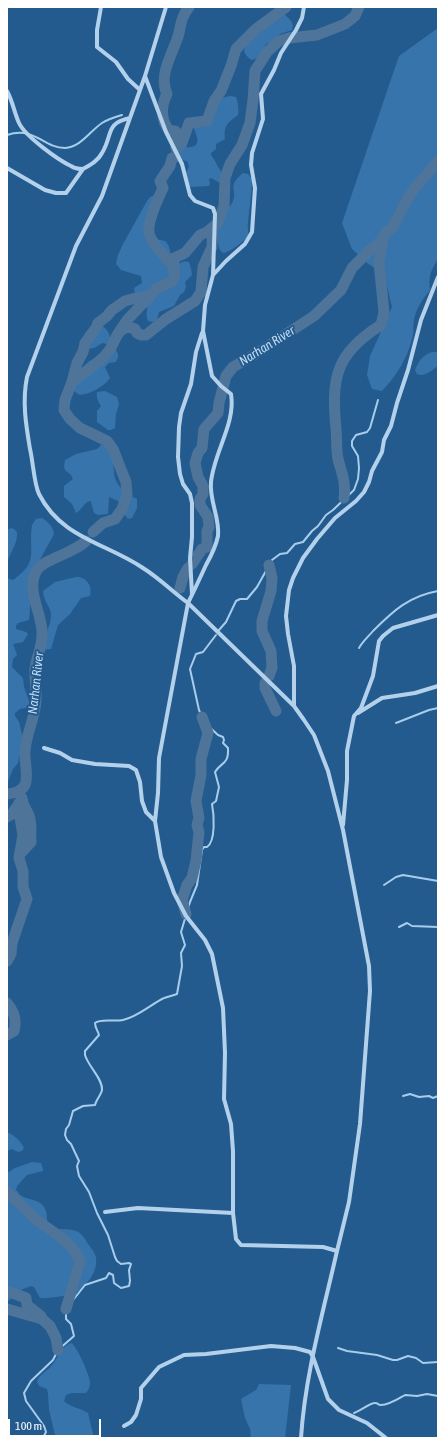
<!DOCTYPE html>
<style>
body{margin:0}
#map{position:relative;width:445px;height:1445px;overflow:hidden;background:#235b8f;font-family:"Asap Condensed",sans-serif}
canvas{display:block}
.frame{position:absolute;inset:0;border:8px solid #fff;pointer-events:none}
.scale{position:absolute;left:8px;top:1419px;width:93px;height:18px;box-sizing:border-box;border:2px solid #fff;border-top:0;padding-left:5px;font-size:12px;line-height:14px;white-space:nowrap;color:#fff;-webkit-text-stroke:3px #235b8f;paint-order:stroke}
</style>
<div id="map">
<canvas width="445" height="1445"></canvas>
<div class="frame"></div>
<div class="scale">100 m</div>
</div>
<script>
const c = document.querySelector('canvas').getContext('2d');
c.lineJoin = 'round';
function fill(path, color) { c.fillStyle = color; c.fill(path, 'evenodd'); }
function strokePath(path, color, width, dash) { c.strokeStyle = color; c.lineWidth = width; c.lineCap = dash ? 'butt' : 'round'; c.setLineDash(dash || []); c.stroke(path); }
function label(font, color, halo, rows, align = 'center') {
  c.font = font + ' "Asap Condensed",sans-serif'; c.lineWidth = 4; c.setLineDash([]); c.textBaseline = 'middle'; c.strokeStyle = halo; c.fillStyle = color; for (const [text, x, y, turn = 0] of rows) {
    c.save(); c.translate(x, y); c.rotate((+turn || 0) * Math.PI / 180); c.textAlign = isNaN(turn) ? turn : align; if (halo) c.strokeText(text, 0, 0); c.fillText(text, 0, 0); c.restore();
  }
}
const green = new Path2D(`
 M276,11H281C287,18 295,20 292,30L280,34L275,40L266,44C262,52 261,58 252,60C247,57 245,55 244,50L259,27L263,24L275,21L274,14Z
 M438,28V259C431,270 428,277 430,290C423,299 416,308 414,320C413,325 414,330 413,335C408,358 397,375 382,391L372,389L367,375L370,356L392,307L384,274L367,263L352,249L342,223L399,56Z
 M231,96L236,97C238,103 239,108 238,115C228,122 223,126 225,139L216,144V149L211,153V155C215,160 216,163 218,167C222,173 226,176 223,183L218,182L211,178L209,179L210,184L209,186L190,187L186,173L189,167L188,162L181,159L177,153L178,148C183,146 187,148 191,147C205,146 192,127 191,121L193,118L196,117L202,121L209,123C219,113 211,98 231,96Z
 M243,173L248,174L252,179C252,194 249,208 248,223C247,227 249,232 248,235C246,241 228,253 223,253C219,250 219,247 218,242C216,229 220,220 227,209C229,207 232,204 233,201C238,189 226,187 243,173Z
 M155,195L159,196L160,199L154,227L155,239C158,240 163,240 165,241C172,247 171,261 172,269L175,270C179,264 181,260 189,262L191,268L192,275L185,282L186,287L184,292L180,295L174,306L159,312L157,320L153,322L148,321C144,312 151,308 144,297L135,295L134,288L142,283L141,276L121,270L116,264L118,255L123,244L147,201L150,197Z
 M101,325C108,329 110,335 111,343L107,344L102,343C95,348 91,351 83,346C82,332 89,327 101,325Z
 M109,349H115C119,354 119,356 116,362L109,363L105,367L110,378C104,387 90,394 80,395L75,392L73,386L81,369L88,362Z
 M432,352H438V366C432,370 424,378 417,374L415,370C419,360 423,355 432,352Z
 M105,391L117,397L119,404L116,414L115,428L111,430H108L97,422V411L101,406C98,401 96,398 97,392Z
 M102,444C117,449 112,467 115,478C118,488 124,487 124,499L120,502L109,497L108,514L98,515L94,513L91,502L90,501C83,503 82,510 76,513L72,504L64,497V486L73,479L71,475L65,470L64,466L65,460L76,454L97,449Z
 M133,497L137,499V508L132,518L128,519L125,515L124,512L127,500Z
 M42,518C48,522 53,526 54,534C46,550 34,566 31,585C29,597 31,609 29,620L18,623L16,626V629L26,632L28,634L23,642L13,644L17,655L13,659L12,667L23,678L24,687L30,704L29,707L20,709L15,713V716L19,722L23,738L18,763L13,769L7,784V578L13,580C40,561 28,552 32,525L36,519Z
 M11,528L14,529L17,532C18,544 10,552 7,563V530Z
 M76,577C86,576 93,586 90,596L81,598L70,614L58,625L51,649L43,650C42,637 51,628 51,615C51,607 43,601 43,591L55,582Z
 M7,1132C15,1136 20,1140 24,1148L22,1151L18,1152L12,1149L7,1151Z
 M32,1162L41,1163L43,1169V1171L27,1175L17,1186L16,1190C18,1191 19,1194 20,1195C26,1200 42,1199 45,1209C48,1214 46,1221 49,1228C58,1230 67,1228 76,1231C82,1233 85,1239 88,1244C91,1248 96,1254 96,1258C98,1275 84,1286 73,1296C61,1295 51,1299 40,1298L34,1287L31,1286L21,1290L7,1302V1173L15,1168Z
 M71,1343C77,1346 89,1374 90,1382C90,1386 89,1390 86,1393H72L66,1395L64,1401C70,1407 80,1408 88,1413L94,1438H53L55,1435L49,1410L48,1394L47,1389L39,1386L37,1382C39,1374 47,1372 52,1365C59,1357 60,1347 71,1343Z
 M259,1384L291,1385L285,1438H251L250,1429L245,1418L241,1399L256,1390Z`);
const stream = new Path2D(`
 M7,135C35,126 43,148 65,148C81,147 90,131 102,123C108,119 115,117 122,115
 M219,630L226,622L236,601L240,599H247L257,587L272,560L280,554L287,553L295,544L303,542L312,531L318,526L326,515L333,510L354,490L358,479L359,468L358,456L352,446V441L356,435L367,432L370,428L378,400
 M359,648C363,641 369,636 373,631C393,611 409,596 438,591
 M396,723L429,710L438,708
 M384,885L396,877L403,875L438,881
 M399,927L407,923L412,926L438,927
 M403,1096L410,1094L419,1097L429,1096L433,1098L438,1096
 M338,1348L347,1351L377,1355L393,1360H397L408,1356L416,1358L423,1363L438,1362
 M354,1413C360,1411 370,1403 375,1403C379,1403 377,1405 381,1405C389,1405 398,1399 405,1395L417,1396L427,1394L438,1396
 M43,1438L46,1432L44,1426L26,1401L24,1393L31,1381L53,1360L58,1350L74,1336L71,1324L66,1319V1309L85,1285L106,1278L109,1273L113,1275L114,1283L121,1288L129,1286L130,1281L129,1270L131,1264L129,1263L121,1264L117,1261L115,1257L108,1235L97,1213L89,1192L79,1176L77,1166L79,1161L71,1144L67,1140L65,1135L66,1129L69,1125L73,1111L83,1106L95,1105C96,1100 101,1095 102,1090C103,1079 88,1066 85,1055V1051L99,1035C98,1031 95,1028 95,1023C101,1018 114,1022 123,1020C137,1017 149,1006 162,999C166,997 172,996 177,994L182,966L181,953L185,945L181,932L190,902L197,885L202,850L204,847H207C216,841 214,814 212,804L216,801L219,787L215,772C221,762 229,765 228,748L223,743L224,740L223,737L218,735L205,723L199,710L190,669L196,654L203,652L216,635`);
const river = new Path2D(`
 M176,148L182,143L189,123L207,121L214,101L221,91L231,66L236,49L256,29L286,7
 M176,148L177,133L175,131H170C160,121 161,105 167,94C159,77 170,58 176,42C182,29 178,21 189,7
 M174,267C167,259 151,243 149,233C147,221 158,199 163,188L160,181L170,166L172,158L175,157
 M119,332L128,319L150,296
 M72,382C84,372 99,364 108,352C114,346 115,333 123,329C127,327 131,327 135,329L137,333L141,335H146L166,319L195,301L201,292L203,267L212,247L213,227
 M344,498C346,482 342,474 338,459C336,449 337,439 336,429C331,377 336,353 381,325L384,312L379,263L383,239L386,232L391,229L397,219L407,200L415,188L438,161
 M93,532L103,523L115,519L122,509L127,495L126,482L113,449L107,441L80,428L70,419L64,410L65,400L72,382L77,363L83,352L85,343L96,328L98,323L107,316L112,310L125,301L132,299L150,296L156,289L173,281L174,277V258L185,253L200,235L207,232L218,223L224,206L225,178L230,164L242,145L250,123L253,100L255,71L267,52L279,41L289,38L317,35L345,24L355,16L359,7
 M192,564L202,549L207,547V531L209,527L208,517L200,505V499L203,494V486L198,477L195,463L198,453L202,448L204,429L218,413L219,403L226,376L233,367L254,355L314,316L341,290L352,268L368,252L383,239
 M180,588L183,577L188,568
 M269,676L272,668L271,651L262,631V621L271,591L272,578L269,565
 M265,683V688L276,711
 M7,794C14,793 21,792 25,785C29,775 24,762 25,751C26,734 35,718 36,701C37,690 34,679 35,668C37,655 43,645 42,632C42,613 25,589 37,570C45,558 73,554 86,541
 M7,817L12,814L19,804
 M20,854L31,842C30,835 32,827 30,819C29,811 23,809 22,798
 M186,914L182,900L187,885L192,878L196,861L199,832L197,825L199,818L196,801L201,775V759L208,733L202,717
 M7,961L11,954L12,943L27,899L23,887V871L19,858L23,835L19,812V803
 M7,1003C14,1011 17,1020 14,1031L7,1035
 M7,1192C18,1201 27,1211 37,1220C55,1235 69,1238 80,1261L66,1309
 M7,1291L26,1298L27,1305L41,1316
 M7,1309L42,1319L50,1326L56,1338L58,1350`);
const street = new Path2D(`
 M101,7L97,30V47L116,62L128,79L140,90
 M166,7L145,76L102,196L76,246L27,377C22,402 26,425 30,449C33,461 34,484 39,494C61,538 106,543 143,568C159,578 173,592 188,603L159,758L158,793L155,821L161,857L174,893L186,916L205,940L212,954L223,1008L225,1053L224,1099L231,1124L233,1151V1213L236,1239L241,1245L323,1247L337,1251C323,1313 305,1375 301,1438
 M145,76L166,132L182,164L190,195L195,201L213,208L215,214L213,275L205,305L203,331L212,376L221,386L231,394C236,423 214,452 211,482C209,500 220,518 218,536C216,546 211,556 206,565C200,578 194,591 188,603L294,706L304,720L314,735L328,771L343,830L369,966L370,991L360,1124L349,1202L337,1251
 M7,91C13,102 14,112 19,123C25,136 58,160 71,166C74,168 79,169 83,169C90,165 98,161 102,153C113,135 105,123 130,118
 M7,168L45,190L56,193H66L83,169
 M213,275L226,261L245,244L252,232L255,188L251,165L252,153L263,119L261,94L274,70L281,53L296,30L302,18L304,7
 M192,594L190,558L192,537V503L190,494L183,484L180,474L178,457L179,427L181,413L191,384L196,352L202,333
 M294,706V666L288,634L286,616L289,590L293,578L303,558L317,539L335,518L356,501L364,492L369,482L372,471L382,452L384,440L391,426L397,403L408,370L421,320L438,277
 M358,713L382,698L415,693L438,686
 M44,748L60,753L72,760L95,764L129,766L136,770L140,782L142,801L146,812L155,821
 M343,825L347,780V751L354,716L361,708L373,676L379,641L383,636L393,628L438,615
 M105,1212L138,1208L233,1213
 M124,1426L131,1422L136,1415L141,1399V1388L159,1367L184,1355L206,1354L271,1346L295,1348L310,1352L313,1357L328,1399L339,1410L367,1423L386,1438`);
const waterNames = [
 ["Narhan River",267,346,-32],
 ["Narhan River",36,683,-84]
];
fill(green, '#3774ac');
strokePath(stream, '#a8cdec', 2);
strokePath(river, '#4e7499', 11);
strokePath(street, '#b4d1ec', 4);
label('italic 13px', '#c0dbf3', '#235b8f', waterNames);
</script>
